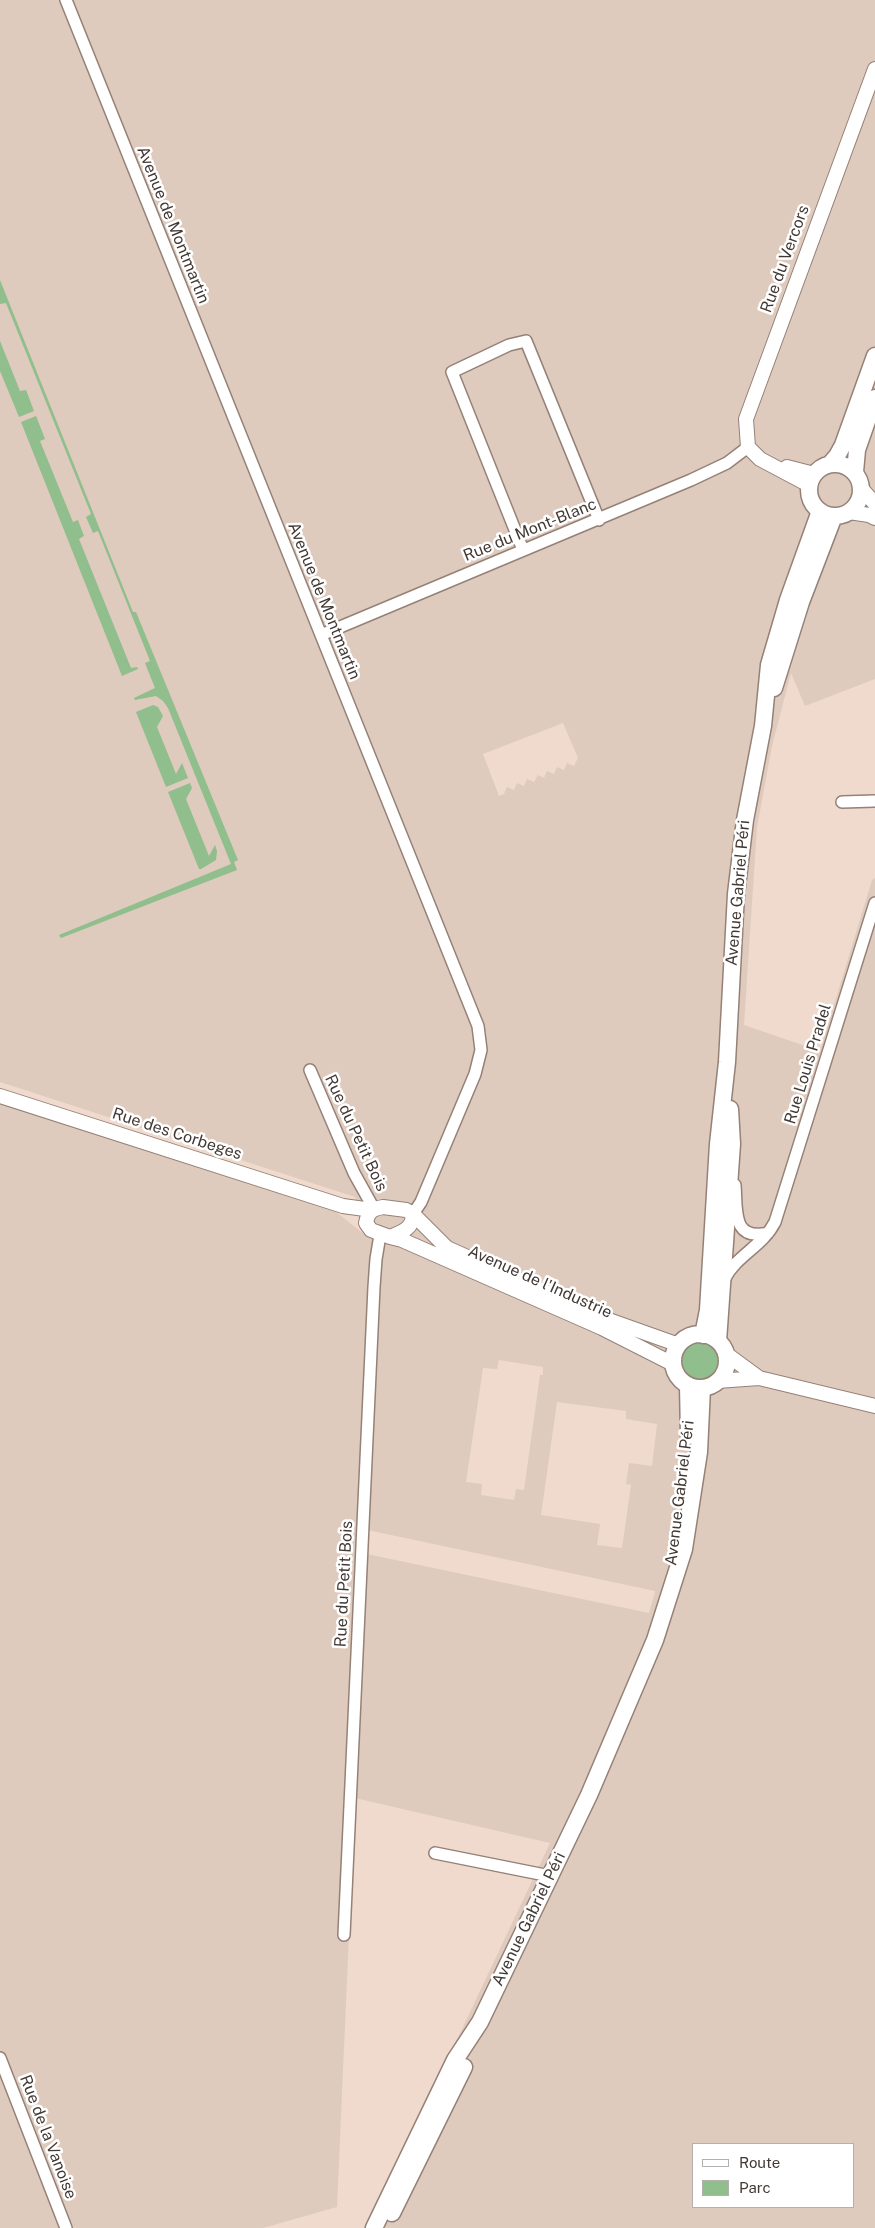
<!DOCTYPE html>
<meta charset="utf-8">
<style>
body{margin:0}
#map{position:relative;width:875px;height:2228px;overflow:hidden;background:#f0dace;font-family:"Public Sans",sans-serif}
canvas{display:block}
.legend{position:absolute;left:692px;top:2143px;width:162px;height:65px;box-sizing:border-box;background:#fff;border:1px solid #b3b0ae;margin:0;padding:6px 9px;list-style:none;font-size:15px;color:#423934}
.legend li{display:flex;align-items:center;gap:10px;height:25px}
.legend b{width:25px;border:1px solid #b3b0ae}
</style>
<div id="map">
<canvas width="875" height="2228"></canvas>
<ul class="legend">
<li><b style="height:6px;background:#fff"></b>Route</li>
<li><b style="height:14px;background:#90be8d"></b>Parc</li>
</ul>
</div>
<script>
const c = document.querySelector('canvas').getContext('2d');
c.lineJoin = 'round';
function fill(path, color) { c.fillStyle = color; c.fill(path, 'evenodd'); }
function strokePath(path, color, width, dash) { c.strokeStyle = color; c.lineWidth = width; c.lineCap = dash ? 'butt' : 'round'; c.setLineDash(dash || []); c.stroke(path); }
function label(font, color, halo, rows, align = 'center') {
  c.font = font + ' "Public Sans",sans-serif'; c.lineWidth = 5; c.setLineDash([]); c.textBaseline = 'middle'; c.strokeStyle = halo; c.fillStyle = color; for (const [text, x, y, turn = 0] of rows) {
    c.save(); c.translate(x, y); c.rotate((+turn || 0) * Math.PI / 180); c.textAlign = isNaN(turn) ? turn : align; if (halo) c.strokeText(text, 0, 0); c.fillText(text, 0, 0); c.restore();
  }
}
const industrial = new Path2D(`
 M0,0H875V679L805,706L791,673L772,746L757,827L744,1025L820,1051L872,880L875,878V2228H364L462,2029L550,1843L355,1798L337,2207L263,2228H0V1104L331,1208L369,1238L355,1197L0,1082ZM563,723L578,758L574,766L567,763L564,770L557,767L554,774L547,771L544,778L538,775L534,782L527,779L524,786L517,783L514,790L507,787L504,794L499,796L483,754ZM499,1360L543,1367V1375H540L524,1490L516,1489L514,1500L481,1495L482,1484L466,1482L483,1368L497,1369ZM557,1402L626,1411V1419L657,1424L652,1466L629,1463L626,1484L631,1485L622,1548L597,1545L600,1524L541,1515ZM358,1528L655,1591V1592L649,1613L357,1552ZM694,2144H854V2207H694Z`);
const green = new Path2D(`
 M0,280L133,612H136L238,860L234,862L237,870L61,938L59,935L231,864L168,708L163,701L156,696L135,700L134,698L155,688L145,663L150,661L98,531L93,533L86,517L91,514L6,303L0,304Z
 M0,341L20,391L26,390L34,411L19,417L0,371Z
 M36,416L45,439L40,441L73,522L78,520L84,536L79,539L131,668L137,667L138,669L122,676L21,422Z
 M153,705L158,707L163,716L157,727L176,774L182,763L188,778L166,787L136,712Z
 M190,783L192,788L186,799L209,856L215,845L217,851L216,860L201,869H199L168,792Z
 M682 1361a18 18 0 1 1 36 0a18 18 0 1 1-36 0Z`);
const minor = new Path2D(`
 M66,0L478,1026L481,1050L475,1074L421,1202L413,1214
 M523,550L452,372L509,345L526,341L599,520
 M321,635L691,480L727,463L748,447
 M842,802L875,801
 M310,1070L354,1173L374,1209
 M735,1185C737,1211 732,1241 768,1233
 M725,1278C737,1255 763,1246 775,1222L875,903
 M435,1853L550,1876
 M344,1935L374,1287L376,1259L380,1235
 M0,2058L66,2228`);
const tertiary = new Path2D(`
 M787,467L814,474
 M809,485L760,459L748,447L746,419L875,69
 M861,488L875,504
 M849,512L869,515L875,518
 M0,1096L343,1206L372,1210
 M383,1207L406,1210L413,1214C413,1229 402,1232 390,1237L371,1230L366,1223C368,1212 372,1209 383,1207Z
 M414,1215L447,1248L606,1319L679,1345
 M390,1237L402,1240L602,1328L673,1364
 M725,1353L759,1378
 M717,1381L759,1378L875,1406`);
const secondary = new Path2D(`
 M809 490a26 26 0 1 1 52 0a26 26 0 1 1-52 0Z
 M830,464L837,456L843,445L875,356
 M855,472L857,450L875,398
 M774,688L801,602L834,516
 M673 1361a27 27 0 1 1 54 0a27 27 0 1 1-54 0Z
 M703,1335L708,1310L718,1144L727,1062L736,894L745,820L763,726L769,665L788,600L820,511
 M718,1341L732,1144L730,1109
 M688,1385L689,1436
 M392,2213L464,2067
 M374,2228L455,2060L480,2022L589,1795L655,1640L684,1549L699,1452L702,1388`);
const streetNames = [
 ["Avenue de Montmartin",173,225,68],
 ["Rue du Vercors",785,259,-70],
 ["Rue du Mont-Blanc",530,530,-22],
 ["Avenue de Montmartin",324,601,68],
 ["Avenue Gabriel Péri",738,893,-85],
 ["Rue Louis Pradel",808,1064,-73],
 ["Rue du Petit Bois",356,1133,65],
 ["Rue des Corbeges",177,1134,18],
 ["Avenue de l'Industrie",540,1282,24],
 ["Avenue Gabriel Péri",680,1493,-83],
 ["Rue du Petit Bois",344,1584,-87],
 ["Avenue Gabriel Péri",529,1919,-64],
 ["Rue de la Vanoise",48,2137,69]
];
fill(industrial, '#dfcabe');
fill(green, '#90be8d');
strokePath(minor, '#958176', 14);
strokePath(tertiary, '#958176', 16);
strokePath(secondary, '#958176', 19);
strokePath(minor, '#fff', 11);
strokePath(tertiary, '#fff', 14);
strokePath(secondary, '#fff', 16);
label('16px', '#423934', '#fff', streetNames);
</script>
